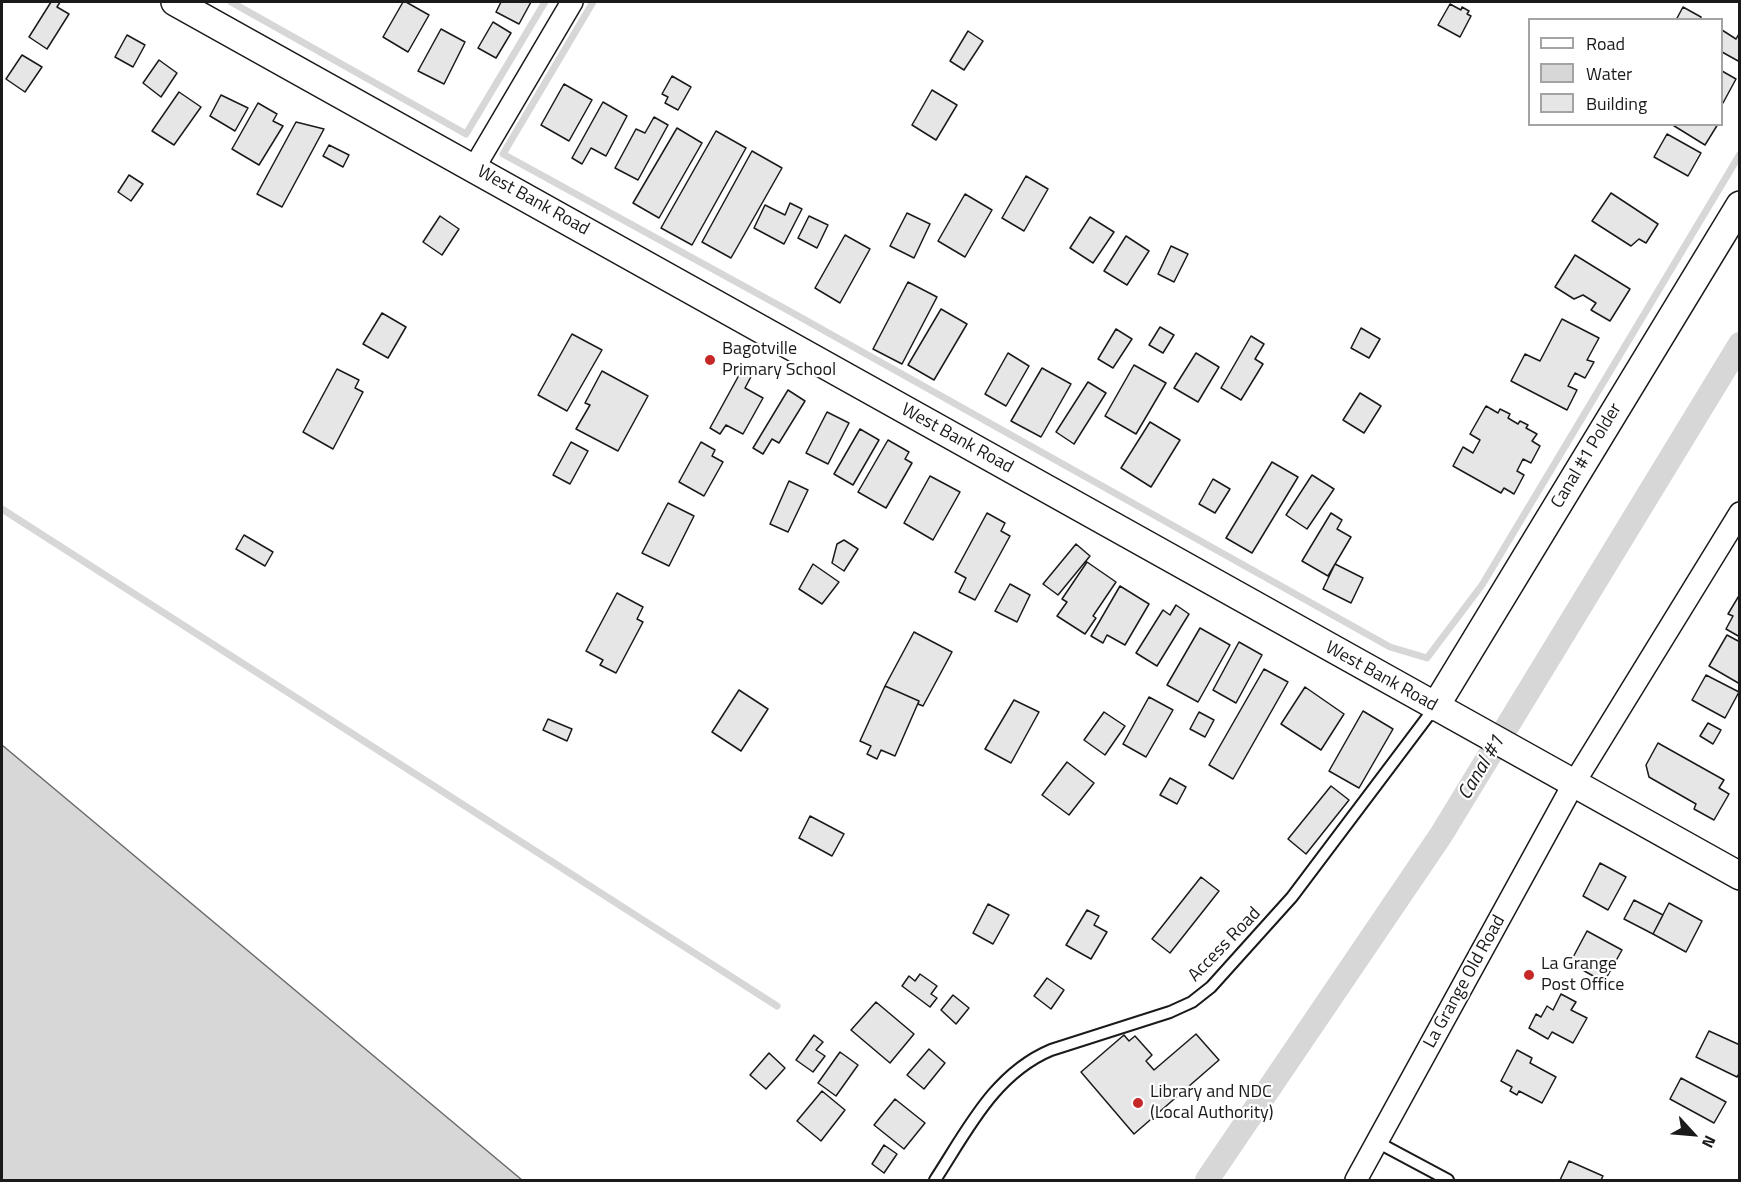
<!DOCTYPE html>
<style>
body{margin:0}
#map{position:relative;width:1741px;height:1182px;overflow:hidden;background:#fff;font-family:"Titillium Web",sans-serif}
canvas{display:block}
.frame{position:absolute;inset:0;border:3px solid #1a1a1a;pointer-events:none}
.legend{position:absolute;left:1528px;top:18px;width:195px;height:108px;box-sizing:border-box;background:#fff;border:2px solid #a3a3a3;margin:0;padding:8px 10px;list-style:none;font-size:18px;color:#1a1a1a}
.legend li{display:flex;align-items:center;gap:12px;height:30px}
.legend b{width:30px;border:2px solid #a3a3a3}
.north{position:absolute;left:1663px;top:1104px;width:60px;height:60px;-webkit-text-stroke:4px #fff;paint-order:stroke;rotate:116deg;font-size:16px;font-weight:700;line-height:24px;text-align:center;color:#1a1a1a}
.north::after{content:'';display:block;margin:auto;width:21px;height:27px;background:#1a1a1a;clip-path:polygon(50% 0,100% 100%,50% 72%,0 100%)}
</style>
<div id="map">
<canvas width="1741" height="1182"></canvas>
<div class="frame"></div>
<ul class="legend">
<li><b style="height:8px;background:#fff"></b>Road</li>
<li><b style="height:16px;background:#d7d7d7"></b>Water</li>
<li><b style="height:16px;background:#e6e6e6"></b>Building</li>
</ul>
<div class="north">N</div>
</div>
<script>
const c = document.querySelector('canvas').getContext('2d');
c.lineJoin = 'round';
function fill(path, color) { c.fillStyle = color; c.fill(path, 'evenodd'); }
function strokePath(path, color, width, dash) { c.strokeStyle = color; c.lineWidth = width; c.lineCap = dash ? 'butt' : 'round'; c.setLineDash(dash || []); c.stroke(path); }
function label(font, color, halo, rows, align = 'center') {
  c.font = font + ' "Titillium Web",sans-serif'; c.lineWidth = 4.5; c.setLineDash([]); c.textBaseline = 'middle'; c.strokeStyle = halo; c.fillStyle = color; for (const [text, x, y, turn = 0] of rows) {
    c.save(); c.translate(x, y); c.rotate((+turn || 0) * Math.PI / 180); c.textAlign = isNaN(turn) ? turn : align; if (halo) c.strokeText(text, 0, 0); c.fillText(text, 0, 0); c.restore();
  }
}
const water = new Path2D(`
 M2,745L522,1180H2Z`);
const stream = new Path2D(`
 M231,2L466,134L545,2
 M593,2L503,154L791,312L1390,647L1427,658L1482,585L1740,154
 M2,509L777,1006`);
const canal = new Path2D(`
 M1207,1180L1441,835L1740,344`);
const building = new Path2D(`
 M51,2H60L57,7L69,14L47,49L29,37Z
 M403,2H406L429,15L408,52L383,37Z
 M501,2H531L519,24L496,12Z
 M1450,4L1461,10L1462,7L1469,11L1467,14L1471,16L1460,37L1438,25Z
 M1683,7L1701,17L1700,20H1676Z
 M493,22L511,33L496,58L478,48Z
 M441,29L465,42L444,84L418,71Z
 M1722,30L1736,39L1740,32V62L1722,52Z
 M968,31L983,41L964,70L950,61Z
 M127,35L145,45L133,67L115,57Z
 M22,55L42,67L25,92L6,79Z
 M159,60L177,73L161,97L143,83Z
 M1722,71L1736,79L1723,103L1722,102Z
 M672,76L691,87L678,110L665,103L668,97L662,94Z
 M564,84L592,100L569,141L541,125Z
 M932,90L957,105L936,140L912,125Z
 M179,92L201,107L174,145L152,131Z
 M221,95L248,108L235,131L210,116Z
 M603,102L627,116L606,156L591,148L582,164L572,158Z
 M258,103L277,114L273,121L283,126L259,165L232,149Z
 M654,117L668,125L638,180L615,168L636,129L645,133Z
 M296,122L324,129L282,207L257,194Z
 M1671,124H1718L1705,145Z
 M677,128L702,143L659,218L633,203Z
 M716,131L746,148L692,245L661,228Z
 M1667,134L1701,153L1688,176L1654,157Z
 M329,145L349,155L343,167L323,156Z
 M752,151L782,168L731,258L702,242Z
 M129,175L143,184L131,201L118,192Z
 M1026,176L1048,189L1024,231L1002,218Z
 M1611,193L1658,224L1646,243L1639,239L1631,246L1592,221Z
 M965,194L992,210L965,257L938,241Z
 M790,203L802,209L784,244L754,228L765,205L785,215Z
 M907,213L930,224L914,258L890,246Z
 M440,216L459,229L442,255L423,242Z
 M809,216L828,225L817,248L798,238Z
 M1090,217L1114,232L1093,263L1070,248Z
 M845,235L870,249L840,303L815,288Z
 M1126,236L1149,251L1127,285L1104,271Z
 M1171,246L1188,254L1174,282L1158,274Z
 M1575,255L1630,289L1610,321L1591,310L1596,303L1583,295L1574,299L1555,287Z
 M908,282L937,297L902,364L873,349Z
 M941,309L967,324L934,380L908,365Z
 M382,313L406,327L388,358L363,344Z
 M1562,319L1599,338L1587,360L1594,362L1585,378L1575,373L1568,386L1577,390L1567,410L1511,381L1525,354L1540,361Z
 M1160,327L1174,335L1163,353L1149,345Z
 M1361,328L1380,339L1369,358L1351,348Z
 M1116,329L1132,339L1113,368L1098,359Z
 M572,334L602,350L567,411L538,395Z
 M1251,336L1264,344L1255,359L1263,364L1241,400L1221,388Z
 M1008,353L1029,366L1006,406L985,394Z
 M1196,353L1219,367L1198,402L1174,388Z
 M1134,365L1166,383L1136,434L1105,416Z
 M744,366L754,371L745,388L763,398L743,434L726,425L720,434L710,428Z
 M1042,368L1071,384L1041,437L1011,421Z
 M337,369L359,380L355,388L363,392L333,449L303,432Z
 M602,371L648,396L618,451L576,429L590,405L585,403Z
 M1088,382L1106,393L1074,444L1056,432Z
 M788,390L805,401L779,443L772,439L763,454L753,448Z
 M1360,393L1381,406L1364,433L1343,420Z
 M1486,406L1498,413L1500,409L1510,414L1508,418L1518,424L1520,421L1528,425L1526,428L1537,434L1532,441L1540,446L1531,463L1523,459L1517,471L1524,475L1514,494L1504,488L1501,493L1453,466L1463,447L1473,453L1480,440L1470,434Z
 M827,412L849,423L828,464L806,453Z
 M1150,422L1180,440L1151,487L1121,468Z
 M860,429L879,440L853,485L834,474Z
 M888,440L909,452L905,459L912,463L886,508L858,492Z
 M571,442L588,451L570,484L553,475Z
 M701,442L715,450L712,456L723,462L704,496L679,482Z
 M1272,462L1298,477L1252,553L1226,538Z
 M1312,475L1334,489L1307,529L1286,515Z
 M930,476L960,492L933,540L904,523Z
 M1213,479L1230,489L1215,513L1199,504Z
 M789,481L808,490L788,532L770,524Z
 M668,503L694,516L669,566L642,553Z
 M987,513L1005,523L1001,531L1010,536L975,600L959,592L966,578L955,572Z
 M1331,513L1342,520L1337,529L1351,537L1328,576L1302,561Z
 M244,535L273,552L265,566L236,549Z
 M844,540L858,549L844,571L832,563L837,544Z
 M1076,544L1090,556L1058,595L1043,584Z
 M1087,562L1116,582L1093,616L1096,618L1085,634L1057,616L1067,602L1062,599Z
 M813,564L839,582L822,604L799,589Z
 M1335,564L1363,578L1351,603L1323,589Z
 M1010,584L1030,595L1017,622L995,611Z
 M1120,586L1149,604L1125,645L1107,635L1103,643L1091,636Z
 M617,593L643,607L637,619L643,622L616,673L600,665L603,660L586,651Z
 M1740,594V637L1726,629L1733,616L1728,614Z
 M1176,605L1189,614L1157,666L1136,653L1163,610L1170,615Z
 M1200,628L1230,645L1198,702L1167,685Z
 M914,632L952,652L923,706L918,704L919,701L885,686Z
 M1727,635L1740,642V684L1709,666Z
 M1239,642L1262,655L1236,703L1213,690Z
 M1264,669L1288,682L1233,779L1209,765Z
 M1706,675L1739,692L1725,718L1692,700Z
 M885,686L919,701L895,756L881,750L877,759L867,754L871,746L860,741Z
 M1305,687L1344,714L1321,750L1281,724Z
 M739,690L768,709L741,751L712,732Z
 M1149,697L1173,710L1146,757L1123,744Z
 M1014,700L1039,712L1011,763L985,749Z
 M1363,711L1393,729L1359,788L1329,771Z
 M1104,712L1125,726L1105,755L1084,740Z
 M1199,712L1214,720L1205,737L1190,729Z
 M548,719L572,729L567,741L543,730Z
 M1708,723L1721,730L1713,744L1700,736Z
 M1658,743L1724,780L1719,788L1729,794L1714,820L1694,809L1696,804L1649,777L1646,765Z
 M1067,762L1094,783L1069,815L1042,795Z
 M1170,778L1186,787L1177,804L1160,795Z
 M1331,786L1349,800L1306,854L1288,839Z
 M810,816L844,834L832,856L799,838Z
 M1600,863L1626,877L1608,910L1583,896Z
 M1201,877L1219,891L1170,953L1152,939Z
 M1634,900L1663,915L1653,934L1624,919Z
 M1669,903L1702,921L1686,952L1653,934Z
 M988,904L1009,915L993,944L973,933Z
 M1087,910L1099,916L1094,925L1107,932L1091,959L1066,945Z
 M1587,931L1622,950L1604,982L1570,963Z
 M920,974L937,986L931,994L937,998L930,1007L902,986L909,976L915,981Z
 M1047,978L1064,990L1051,1009L1034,996Z
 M1561,994L1576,1002L1571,1010L1587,1018L1573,1043L1552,1032L1548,1039L1529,1028L1536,1014L1541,1017L1547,1006L1553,1010Z
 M953,995L969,1008L956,1024L941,1010Z
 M876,1002L914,1034L890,1063L851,1030Z
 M1709,1031L1740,1045V1072L1737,1077L1696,1057Z
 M1196,1034L1219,1060L1134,1134L1081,1072L1124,1035L1129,1041L1135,1036L1152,1055L1146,1061L1154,1070Z
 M814,1035L823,1042L816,1050L825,1056L813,1072L796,1060Z
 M929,1049L945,1063L924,1089L907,1075Z
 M1517,1050L1532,1058L1530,1063L1556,1077L1542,1103L1519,1091L1517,1095L1510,1091L1512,1087L1501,1081Z
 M840,1052L858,1065L836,1096L818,1083Z
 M769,1053L785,1068L766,1089L750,1075Z
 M1681,1078L1726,1102L1714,1123L1670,1099Z
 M822,1091L845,1110L821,1141L797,1121Z
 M895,1099L925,1123L904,1149L874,1125Z
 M884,1145L897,1154L884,1173L872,1164Z
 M1569,1161L1603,1176L1601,1180H1560Z`);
const service = new Path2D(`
 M1377,1142L1448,1180
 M935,1180C967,1131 994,1074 1051,1050L1170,1012L1192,1002L1211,987L1292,897L1435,707`);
const minor = new Path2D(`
 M474,168L572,2
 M1356,1180L1574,783L1740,513`);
const tertiary = new Path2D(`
 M175,2L1740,876
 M1435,707L1740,205`);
const markers = [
 [710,360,6,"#c62828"],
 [1529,975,6,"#c62828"],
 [1138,1103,6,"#c62828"]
];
const streetNames = [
 ["West Bank Road",533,201,29],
 ["West Bank Road",957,439,29],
 ["Canal #1 Polder",1587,456,-59],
 ["West Bank Road",1381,677,29],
 ["Access Road",1225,945,-46],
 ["La Grange Old Road",1465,982,-61]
];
const poiNames = [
 ["Bagotville",722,350],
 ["Primary School",722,371],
 ["La Grange",1541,965],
 ["Post Office",1541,986],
 ["Library and NDC",1150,1093],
 ["(Local Authority)",1150,1114]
];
const waterNames = [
 ["Canal #1",1482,768,-59]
];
fill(water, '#d7d7d7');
strokePath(water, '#6a6a6a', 1.5);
strokePath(stream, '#d7d7d7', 7);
strokePath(canal, '#d7d7d7', 24);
fill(building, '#e6e6e6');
strokePath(building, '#1a1a1a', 1.5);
strokePath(service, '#1a1a1a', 14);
strokePath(minor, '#1a1a1a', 24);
strokePath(tertiary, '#1a1a1a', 30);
strokePath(service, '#fff', 10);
strokePath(minor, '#fff', 21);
strokePath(tertiary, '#fff', 27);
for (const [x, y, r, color] of markers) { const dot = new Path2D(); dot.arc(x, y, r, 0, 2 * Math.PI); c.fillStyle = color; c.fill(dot); strokePath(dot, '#fff', 2); }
label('18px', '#1a1a1a', '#fff', streetNames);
label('18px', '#1a1a1a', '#fff', poiNames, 'left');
label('italic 20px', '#1a1a1a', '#fff', waterNames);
</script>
